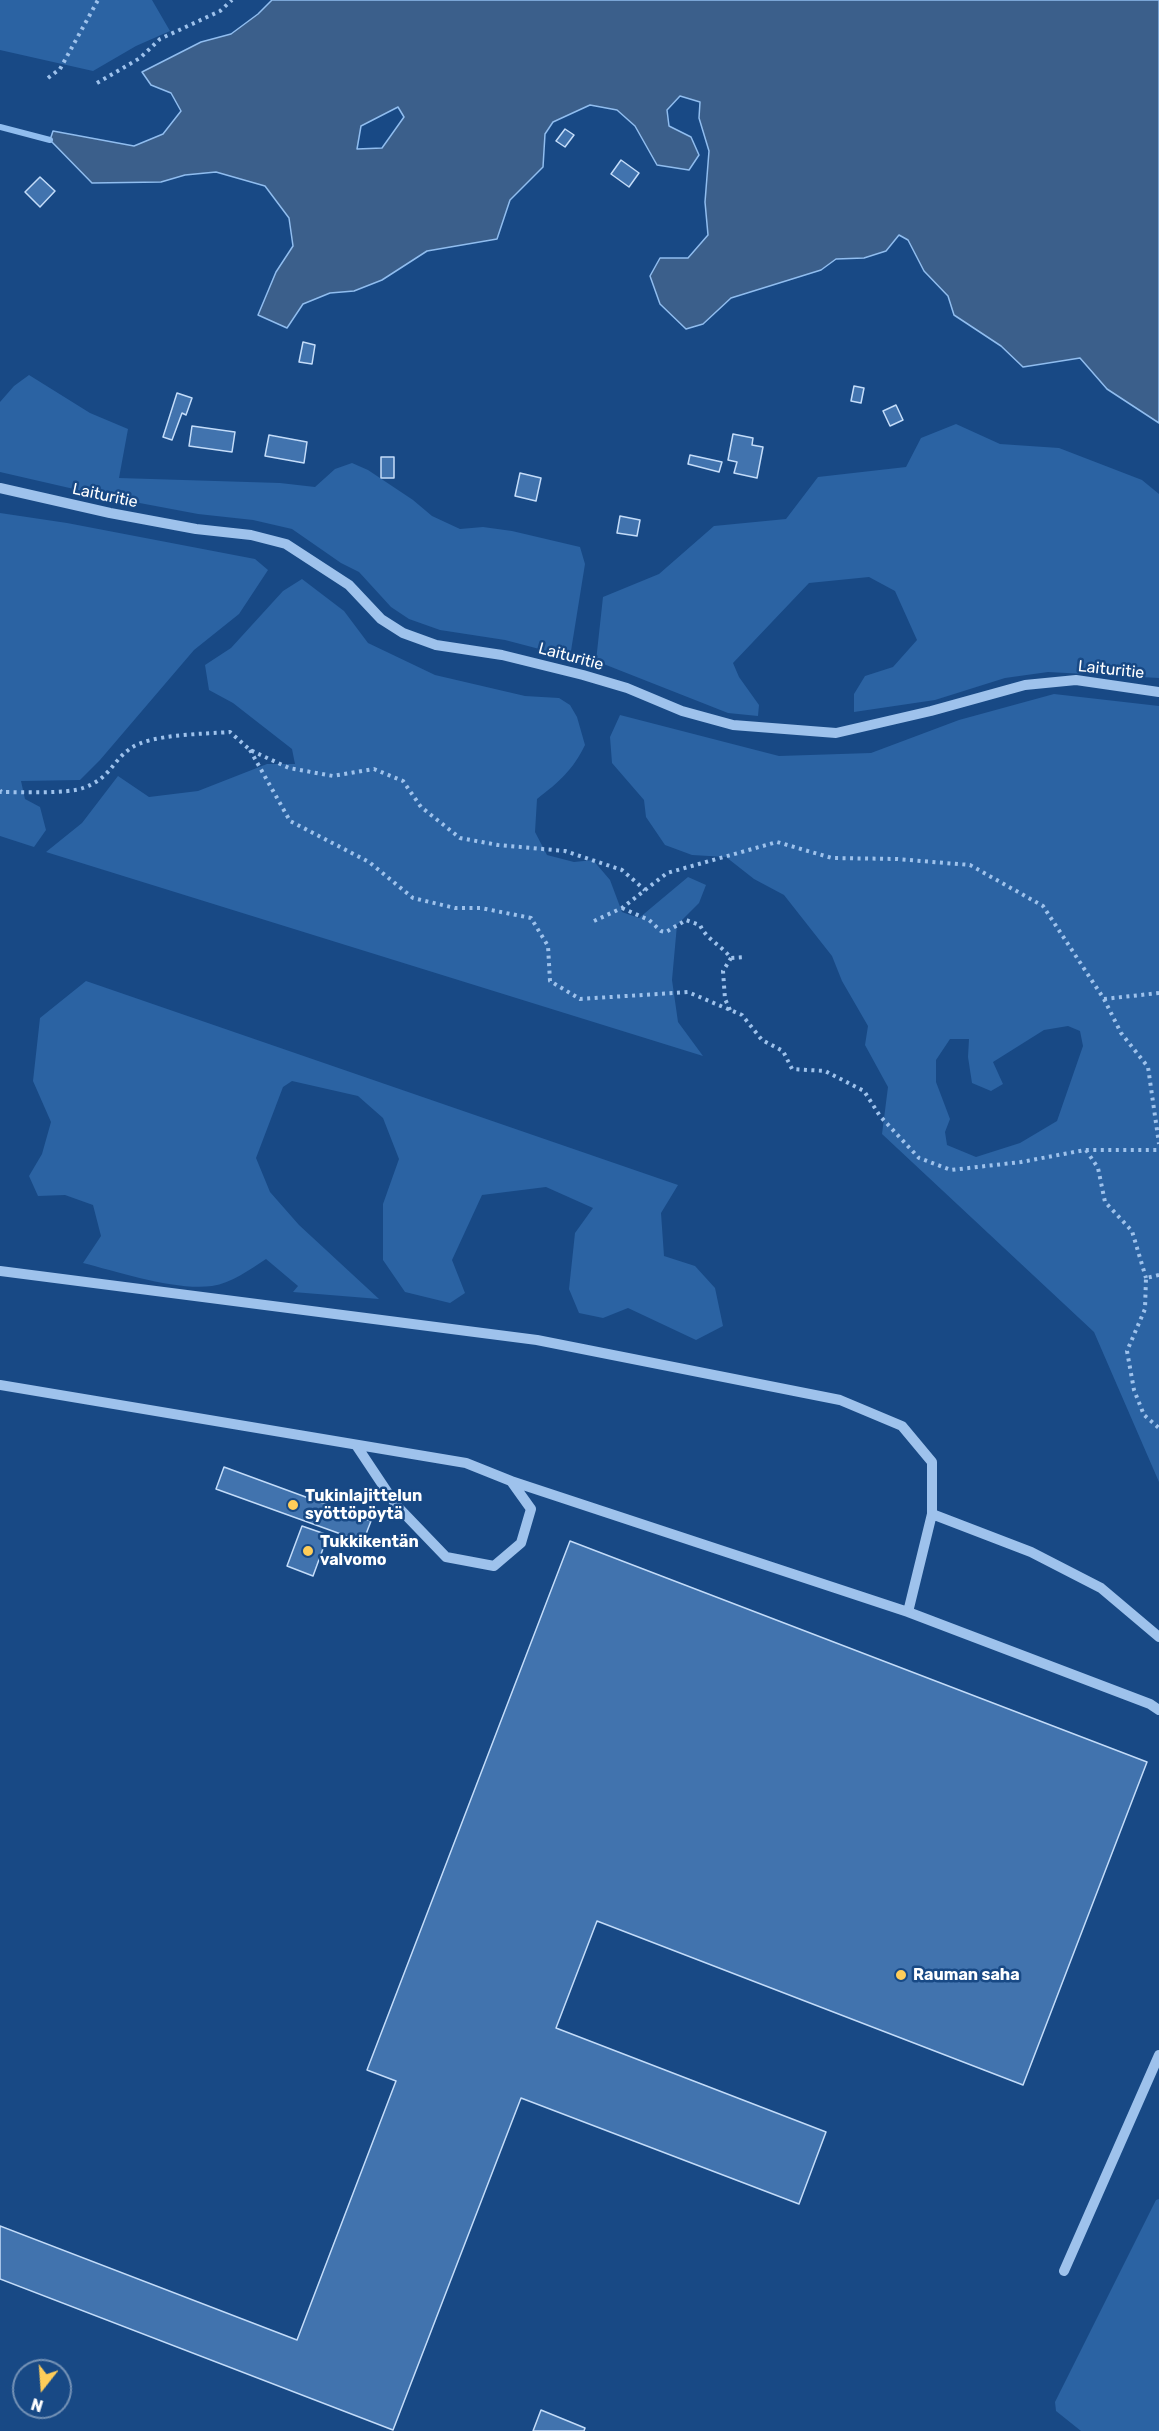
<!DOCTYPE html>
<meta charset="utf-8">
<style>
body{margin:0}
#map{position:relative;width:1159px;height:2431px;overflow:hidden;background:#184985;font-family:Rubik,sans-serif}
canvas{display:block}
.north{position:absolute;left:12px;top:2359px;width:60px;height:60px;box-sizing:border-box;background:#184985;border:2px solid #7492b6;border-radius:50%;rotate:197deg;font-size:16px;font-weight:700;line-height:24px;text-align:center;color:#fff}
.north::after{content:'';display:block;margin:auto;width:21px;height:27px;background:#ffcd59;clip-path:polygon(50% 0,100% 100%,50% 72%,0 100%)}
</style>
<div id="map">
<canvas width="1159" height="2431"></canvas>
<div class="north">N</div>
</div>
<script>
const c = document.querySelector('canvas').getContext('2d');
c.lineJoin = 'round';
function fill(path, color) { c.fillStyle = color; c.fill(path, 'evenodd'); }
function strokePath(path, color, width, dash) { c.strokeStyle = color; c.lineWidth = width; c.lineCap = dash ? 'butt' : 'round'; c.setLineDash(dash || []); c.stroke(path); }
function label(font, color, halo, rows, align = 'center') {
  c.font = font + ' Rubik,sans-serif'; c.lineWidth = 5; c.setLineDash([]); c.textBaseline = 'middle'; c.strokeStyle = halo; c.fillStyle = color; for (const [text, x, y, turn = 0] of rows) {
    c.save(); c.translate(x, y); c.rotate((+turn || 0) * Math.PI / 180); c.textAlign = isNaN(turn) ? turn : align; if (halo) c.strokeText(text, 0, 0); c.fillText(text, 0, 0); c.restore();
  }
}
const green = new Path2D(`
 M0,0H152L170,31L136,46L93,71L0,50Z
 M29,375L90,413L128,429L119,478L280,483L315,487L335,469L352,463L368,470L413,500L432,516L460,529L483,527L512,531L580,547L585,564L570,657L505,640L440,630L409,619L391,607L359,572L341,563L292,529L253,520L198,514L113,498L0,472V402L14,386Z
 M956,424L1000,444L1059,448L1142,480L1159,494V678L1048,672L1005,678L935,700L854,712V694L865,676L893,667L917,640L895,591L869,577L809,583L733,663L739,677L759,705L758,716L728,713L596,661L603,597L659,574L714,526L786,519L818,477L906,467L921,438Z
 M0,513L67,523L255,559L268,570L239,614L194,650L100,760L80,780L21,781L25,799L40,807L46,830L34,847L0,836Z
 M302,579L344,611L368,643L435,675L525,696L559,698L570,705L577,717L585,745C573,770 559,782 537,799L535,832L547,855L574,862L593,860L610,880L622,912L639,918L688,877L706,885L699,903L677,925L672,980L678,1022L703,1056L46,852L82,823L118,776L149,797L198,791L267,764H295L292,749L233,703L209,690L205,665L231,648L283,591Z
 M1054,694L1159,706V1482L1094,1332L882,1134L888,1087L865,1045L868,1026L842,981L832,956L784,895L754,879L726,857L692,855L665,845L646,817L644,800L612,763L610,737L620,715L779,756L871,753L959,720ZM1068,1026L1080,1031L1083,1046L1057,1121L1020,1143L976,1157L947,1145L945,1132L950,1119L936,1082V1060L950,1039H969L968,1057L972,1083L991,1091L1003,1084L993,1062L1044,1030Z
 M86,981L678,1185L661,1213L664,1256L695,1266L715,1288L723,1326L696,1340L628,1308L603,1318L579,1313L569,1289L575,1233L593,1208L546,1187L482,1195L452,1260L465,1293L450,1303L405,1292L383,1260V1204L399,1159L383,1118L358,1096L292,1081L283,1087L256,1158L270,1192L299,1225L379,1299L293,1292L298,1286L266,1259C249,1270 232,1283 212,1286C177,1291 118,1272 83,1263L101,1236L93,1205L65,1195L38,1196L29,1176L42,1154L51,1122L33,1081L40,1018Z
 M1159,2199V2431H1081L1056,2411L1055,2402L1156,2200Z`);
const water = new Path2D(`
 M272,0H1159V423L1107,389L1080,358L1023,367L1001,346L954,315L948,296L924,271L908,240L899,235L886,251L864,258L836,259L821,270L731,298L703,324L686,329L660,304L650,276L660,258H688L708,235L705,202L709,151L699,118L700,102L680,96L667,110L669,126L691,137L699,155L689,170L657,165L635,126L617,110L590,105L553,122L545,134L543,167L510,200L497,239L427,251L382,280L354,291L330,293L303,304L287,328L258,315L276,272L293,246L289,218L265,186L216,172L185,175L161,182L92,183L50,140L53,131L134,146L163,134L181,111L171,93L151,85L142,72L201,42L231,34L258,14ZM398,107L404,117L382,148L357,149L361,126Z`);
const stream = new Path2D(`
 M0,127L50,140`);
const building = new Path2D(`
 M565,129L574,135L565,147L556,141Z
 M621,160L639,173L629,187L611,174Z
 M40,177L55,191L40,207L25,192Z
 M303,342L315,345L312,364L299,362Z
 M854,386L864,388L861,403L851,401Z
 M177,393L192,398L186,415L182,413L172,440L163,437Z
 M896,405L903,420L890,426L883,411Z
 M192,426L235,432L232,452L189,446Z
 M733,434L753,438L752,445L763,447L757,478L734,473L737,462L728,460Z
 M269,435L307,442L304,463L265,456Z
 M690,455L722,462L719,472L688,464Z
 M381,457H394V478H381Z
 M520,473L541,478L536,501L515,496Z
 M620,516L640,520L637,536L617,533Z
 M224,1467L371,1521L363,1542L216,1489Z
 M302,1526L328,1535L313,1576L287,1566Z
 M570,1541L1147,1762L1023,2085L597,1921L556,2028L826,2132L799,2204L521,2098L393,2430L0,2279V2226L297,2340L396,2081L367,2070Z
 M541,2410L585,2428L584,2431H533Z`);
const path = new Path2D(`
 M48,78L60,69L98,0
 M97,83L140,58L160,39L220,11L232,0
 M250,750L290,821L369,862L413,898L455,908H481L531,918L548,946L550,981L580,999L688,992L742,1015L762,1040L783,1051L792,1069L825,1071L864,1091L880,1116L919,1158L951,1170L1021,1162L1085,1150H1159
 M0,790L1,792C20,792 67,794 83,788C111,778 111,762 131,748C151,734 205,734 230,732L250,750L289,768L333,776L374,769L403,781L421,807L460,838L498,845L565,851L622,870L645,890
 M622,908L649,920L661,931L666,932L686,920L700,925C706,939 721,945 731,958L745,957
 M594,921L622,908L667,873L777,842L832,858L897,859L970,865L1043,906L1104,999L1121,1033L1148,1067L1159,1144
 M1104,999L1159,993
 M730,1010L725,999L723,971L731,958
 M1086,1150L1098,1168L1105,1202L1132,1231L1146,1278
 M1159,1275L1146,1278L1145,1309L1127,1351L1134,1390L1144,1415L1159,1428`);
const minor = new Path2D(`
 M0,488L110,513L196,529L251,535L286,544L349,585L381,619L403,633L436,645L502,655L583,675L627,688L682,711L733,725L836,733L931,711L1025,685L1076,680L1159,692
 M0,1271L537,1340L840,1400L902,1426L932,1462V1514L908,1612
 M0,1385L466,1463L511,1481L531,1509L521,1543L494,1566L446,1557L396,1505L356,1445
 M511,1481L908,1612L1150,1704L1159,1710
 M932,1514L1031,1552L1101,1588L1159,1637
 M1064,2271L1159,2055`);
const markers = [
 [293,1505,6,"#ffcd59"],
 [308,1551,6,"#ffcd59"],
 [901,1975,6,"#ffcd59"]
];
const streetNames = [
 ["Laituritie",105,496,12],
 ["Laituritie",571,657,15],
 ["Laituritie",1111,670,6]
];
const poiNames = [
 ["Tukinlajittelun",305,1496],
 ["syöttöpöytä",305,1514],
 ["Tukkikentän",320,1542],
 ["valvomo",320,1560],
 ["Rauman saha",913,1975]
];
fill(green, '#2b63a3');
fill(water, '#3b5f8b');
strokePath(water, '#90bdef', 1.5);
strokePath(stream, '#90bdef', 6);
fill(building, '#4173ae');
strokePath(building, '#c3dcf9', 1.5);
strokePath(path, '#9ec2ec', 4, [3, 4.5]);
strokePath(minor, '#9ec2ec', 10);
for (const [x, y, r, color] of markers) { const dot = new Path2D(); dot.arc(x, y, r, 0, 2 * Math.PI); c.fillStyle = color; c.fill(dot); strokePath(dot, '#184985', 2); }
label('16px', '#fff', '#184985', streetNames);
label('bold 16px', '#fff', '#184985', poiNames, 'left');
</script>
